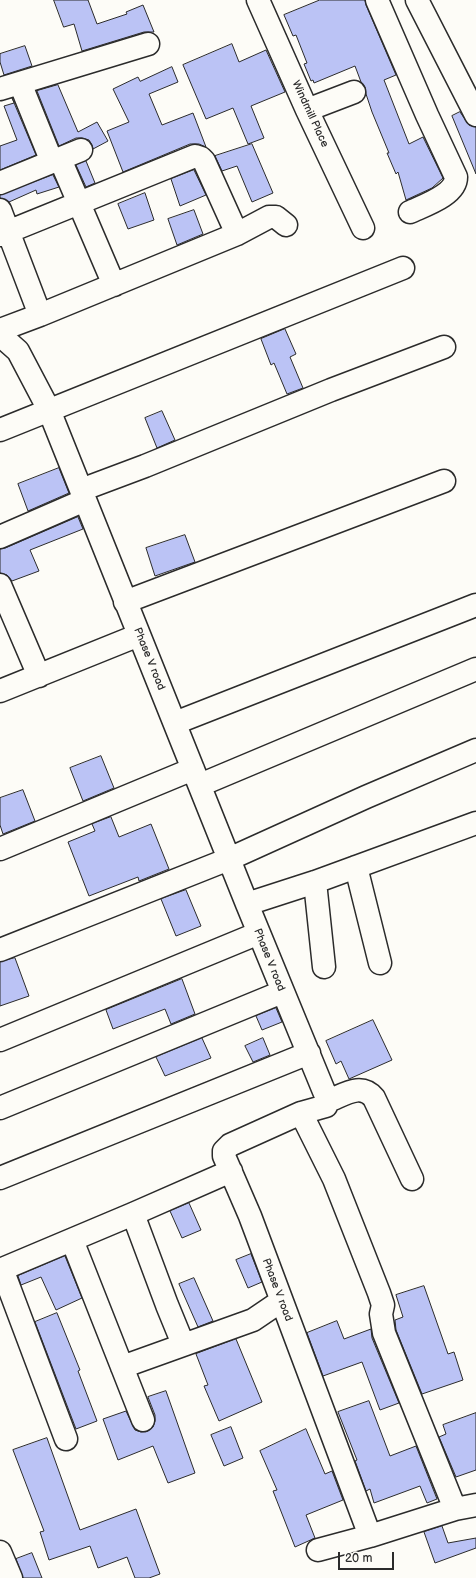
<!DOCTYPE html>
<style>
body{margin:0}
#map{position:relative;width:476px;height:1578px;overflow:hidden;background:#fdfcf7;font-family:"Balsamiq Sans",sans-serif}
canvas{display:block}
.scale{position:absolute;left:338px;top:1552px;width:56px;height:18px;box-sizing:border-box;border:2px solid #2b2b2b;border-top:0;padding-left:5px;font-size:12px;line-height:14px;white-space:nowrap;color:#2b2b2b;-webkit-text-stroke:3px #fdfcf7;paint-order:stroke}
</style>
<div id="map">
<canvas width="476" height="1578"></canvas>
<div class="scale">20 m</div>
</div>
<script>
const c = document.querySelector('canvas').getContext('2d');
c.lineJoin = 'round';
function fill(path, color) { c.fillStyle = color; c.fill(path, 'evenodd'); }
function strokePath(path, color, width, dash) { c.strokeStyle = color; c.lineWidth = width; c.lineCap = dash ? 'butt' : 'round'; c.setLineDash(dash || []); c.stroke(path); }
function label(font, color, halo, rows, align = 'center') {
  c.font = font + ' "Balsamiq Sans",sans-serif'; c.lineWidth = 4; c.setLineDash([]); c.textBaseline = 'middle'; c.strokeStyle = halo; c.fillStyle = color; for (const [text, x, y, turn = 0] of rows) {
    c.save(); c.translate(x, y); c.rotate((+turn || 0) * Math.PI / 180); c.textAlign = isNaN(turn) ? turn : align; if (halo) c.strokeText(text, 0, 0); c.fillText(text, 0, 0); c.restore();
  }
}
const building = new Path2D(`
 M54,0H88L97,24L127,14L126,12L143,5L154,32H144L82,51L74,24L64,27Z
 M320,0H365L366,5L396,75L384,80L409,144L423,137L443,178L432,188L406,200L398,172L396,174L387,153H389L372,112L366,94L365,87L361,82L355,66L314,83L313,80L311,81L304,64L307,63L296,35L293,36L284,15Z
 M232,44L239,62L266,50L285,92L251,106L264,138L248,144L233,108L206,119L183,65Z
 M25,46L32,66L4,75L0,62V54Z
 M172,67L178,82L149,94L162,125L193,113L206,147L199,144H190L123,172L107,131L129,122L113,89L138,77L140,81Z
 M58,85L78,132L97,122L108,141L93,149L92,145L89,140L82,138H76L59,146L37,91Z
 M12,98L36,155L0,170V146L17,140L4,106L14,103Z
 M460,112L469,125L476,127V174L452,116Z
 M252,144L273,193L252,202L237,166L222,171L215,156Z
 M86,161L95,183L86,187L76,165Z
 M194,170L206,195L180,206L171,179Z
 M53,175L59,187L37,194L36,190L9,202L0,198V195Z
 M145,193L154,220L128,229L118,204Z
 M194,210L203,234L177,245L168,219Z
 M285,329L296,354L290,357L303,388L287,394L274,363L271,365L261,339Z
 M162,411L175,440L157,448L145,418Z
 M59,468L69,493L28,511L18,484Z
 M78,517L83,529L30,550L39,571L12,581L7,575L0,573V549L5,548Z
 M185,535L195,562L155,576L146,548Z
 M101,756L114,788L83,801L70,768Z
 M23,790L35,821L3,834L0,825V798Z
 M111,817L119,837L151,824L169,869L139,881L138,877L89,896L68,842L95,831L92,824Z
 M186,890L201,926L176,936L161,899Z
 M15,958L29,996L0,1006V962Z
 M182,979L195,1014L171,1024L165,1009L113,1029L106,1010Z
 M276,1008L282,1022L262,1030L256,1016Z
 M373,1020L392,1060L349,1079L341,1061L336,1064L326,1041Z
 M202,1038L211,1058L165,1076L156,1057Z
 M263,1038L270,1055L253,1062L245,1046Z
 M189,1203L201,1230L182,1238L170,1211Z
 M251,1254L262,1282L248,1288L236,1260Z
 M65,1256L82,1298L56,1310L41,1277L21,1285L18,1276Z
 M194,1278L213,1321L198,1327L179,1284Z
 M424,1286L448,1354L454,1352L463,1380L422,1394L396,1330L395,1320L403,1317L396,1295Z
 M57,1313L80,1370L78,1371L97,1421L76,1429L35,1322Z
 M337,1321L344,1339L371,1329L372,1338L399,1403L380,1410L362,1362L323,1376L307,1333Z
 M236,1339L262,1402L219,1421L204,1386L208,1385L196,1354Z
 M166,1391L195,1473L168,1483L153,1446L118,1460L103,1419L126,1411L135,1430L141,1432L148,1431L153,1427L155,1421V1415L148,1397Z
 M369,1401L390,1456L416,1446L437,1499L427,1503L420,1486L374,1503L370,1489L366,1491L355,1461L357,1460L338,1412Z
 M476,1413V1470L456,1477L439,1437L446,1434L443,1425Z
 M231,1427L243,1458L224,1466L211,1435Z
 M306,1429L325,1474L332,1471L343,1500L306,1515L315,1538L295,1547L273,1491L277,1490L260,1451Z
 M47,1438L80,1530L136,1509L160,1574L149,1578H135L127,1557L98,1568L90,1546L49,1560L40,1532L44,1531L13,1450Z
 M442,1526L448,1543L476,1538V1548L435,1563L424,1532Z
 M32,1553L42,1578H23L16,1559Z`);
const minor = new Path2D(`
 M258,0L307,110L363,228
 M377,0L427,115L456,177C456,195 425,205 410,212
 M417,0L476,115
 M20,83L52,162
 M0,89L148,44
 M307,110L354,92
 M60,159L114,285
 M0,183L81,150
 M0,210L40,315
 M0,235L195,156L201,158L204,161L237,234
 M0,330L40,315L237,234L269,217H276L286,225
 M0,335L18,351L49,410L247,904L328,1101L326,1106L301,1113L230,1145L224,1151V1156L250,1216L370,1536
 M0,430L403,268
 M81,490L145,466L331,390L444,347
 M0,537L85,500
 M0,585L39,676
 M125,602L444,481
 M0,691L139,635
 M175,723L476,605
 M200,785L476,669
 M0,849L193,769
 M356,867L380,963
 M315,882L324,967
 M247,904L315,882L476,823
 M0,950L229,859L366,797L476,750
 M0,1040L259,933
 M328,1101C344,1095 361,1082 374,1098L412,1179
 M0,1108L282,992
 M301,1113L334,1179L379,1293L383,1305L381,1314L384,1333L455,1509
 M0,1178L309,1053
 M133,1214L167,1305L183,1344
 M72,1240L143,1420
 M2,1269L66,1439
 M0,1270L133,1214L231,1171
 M122,1367L253,1320L281,1301
 M318,1550L370,1536L455,1509L476,1505
 M0,1552L11,1578`);
const streetNames = [
 ["Windmill Place",310,114,65],
 ["Phase V road",149,659,68],
 ["Phase V road",269,960,68],
 ["Phase V road",277,1290,69]
];
fill(building, '#bbc3f5');
strokePath(building, '#2b2b2b', 1);
strokePath(minor, '#2b2b2b', 25);
strokePath(minor, '#fdfcf7', 22);
label('11px', '#2b2b2b', '#fdfcf7', streetNames);
</script>
